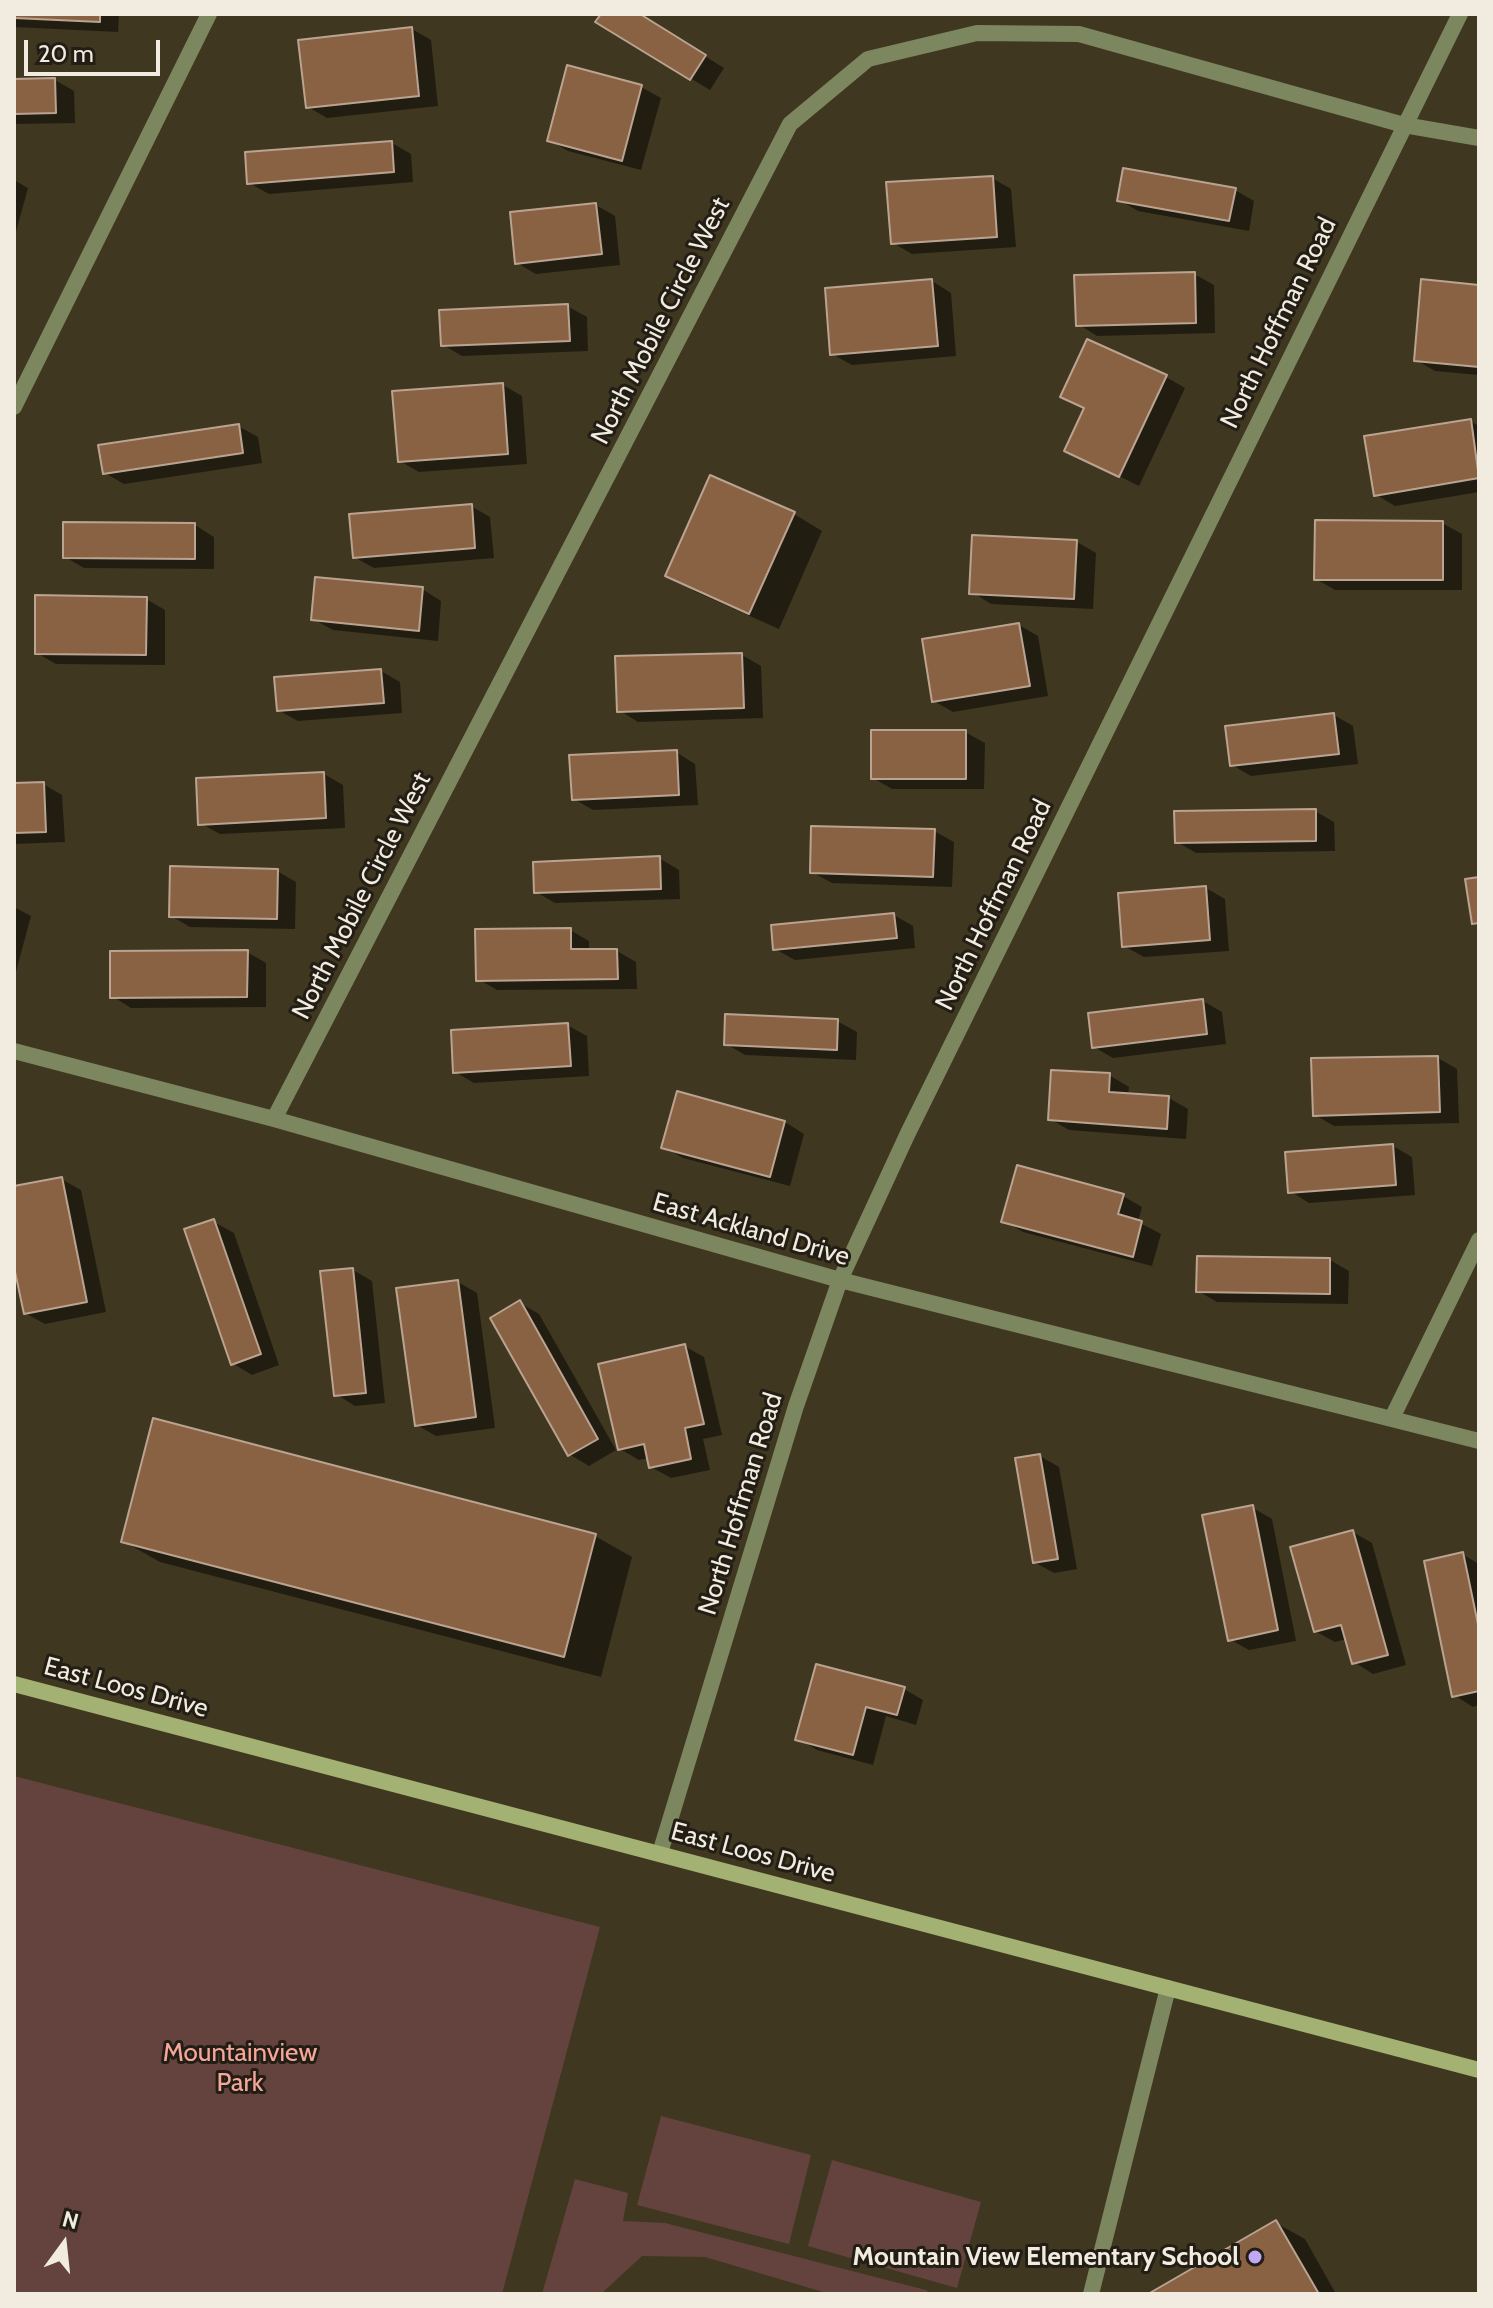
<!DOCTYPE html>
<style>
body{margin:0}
#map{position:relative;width:1493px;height:2308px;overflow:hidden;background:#3f3720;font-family:Cabin,sans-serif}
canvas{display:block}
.frame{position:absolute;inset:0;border:16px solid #f1ecdf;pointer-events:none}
.north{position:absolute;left:24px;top:2204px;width:80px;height:80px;-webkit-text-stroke:6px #221e15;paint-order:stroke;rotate:15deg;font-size:22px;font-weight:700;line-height:32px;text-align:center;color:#f1ecdf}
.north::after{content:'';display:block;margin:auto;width:28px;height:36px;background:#f1ecdf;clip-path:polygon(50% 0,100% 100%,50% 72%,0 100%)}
.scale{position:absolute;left:24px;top:40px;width:136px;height:36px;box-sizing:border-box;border:4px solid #f1ecdf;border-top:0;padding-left:10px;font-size:24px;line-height:28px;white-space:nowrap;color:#f1ecdf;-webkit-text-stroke:6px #221e15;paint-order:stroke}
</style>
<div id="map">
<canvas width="1493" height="2308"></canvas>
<div class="frame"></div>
<div class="north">N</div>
<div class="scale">20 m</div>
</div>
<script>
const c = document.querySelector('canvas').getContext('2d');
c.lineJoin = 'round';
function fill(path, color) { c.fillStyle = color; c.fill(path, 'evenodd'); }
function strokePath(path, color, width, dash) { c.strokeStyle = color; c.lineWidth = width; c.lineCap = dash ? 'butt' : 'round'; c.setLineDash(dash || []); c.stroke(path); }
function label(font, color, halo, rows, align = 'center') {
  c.font = font + ' Cabin,sans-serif'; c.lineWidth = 6; c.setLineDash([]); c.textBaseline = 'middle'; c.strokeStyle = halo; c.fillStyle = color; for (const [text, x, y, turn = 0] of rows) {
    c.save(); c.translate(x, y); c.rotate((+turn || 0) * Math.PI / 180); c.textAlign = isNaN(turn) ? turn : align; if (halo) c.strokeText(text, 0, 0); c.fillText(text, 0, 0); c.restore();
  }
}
const green = new Path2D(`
 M14,1776L600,1927L502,2294H14Z
 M661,2116L811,2155L789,2244L637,2205Z
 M832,2160L981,2202L957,2288L808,2246Z
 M575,2179L628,2193L623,2221L665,2223L926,2290L931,2294H830L705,2257L642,2256L601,2294H542Z`);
const shadow = new Path2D(`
 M14,14H119L118,32L14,27Z
 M603,14H637L724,68L710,90L598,22Z
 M412,29L431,40L438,106L327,118L308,107Z
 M55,80L74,91L75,123L14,124V81Z
 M641,87L661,98L641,170L568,151L549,140Z
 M392,143L411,154L413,182L269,194L249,183Z
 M992,178L1011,189L1016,247L912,254L893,243Z
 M14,180L28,188L14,239Z
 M1235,190L1254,201L1249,231L1138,211L1119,200Z
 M596,205L615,216L620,265L536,274L517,263Z
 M1194,274L1214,285L1215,333L1097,336L1078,324Z
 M932,281L951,293L956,356L852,365L832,354Z
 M1479,287V375L1435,371L1416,360Z
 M567,306L587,317L588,351L462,356L443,345Z
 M1166,377L1185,388L1139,486L1067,450Z
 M503,385L522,396L527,464L419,472L400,461Z
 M1470,421L1479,426V492L1395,506L1375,494Z
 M238,426L258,437L262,463L124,484L105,473Z
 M471,506L490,517L494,558L374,568L354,557Z
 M794,514L822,531L779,629L696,592L667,575Z
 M1442,523L1462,534V590H1335L1316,579Z
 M195,525L214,537V569L84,568L65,557Z
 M1077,542L1096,553L1093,609L991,604L972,592Z
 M422,589L441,601L438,641L333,630L313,619Z
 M146,599L165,610V665L56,664L37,653Z
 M1019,625L1038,636L1048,696L953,712L934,701Z
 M742,655L761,666L763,718L638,722L619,710Z
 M381,671L400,682L402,713L298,721L278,710Z
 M1334,715L1353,726L1358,764L1251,776L1232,765Z
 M965,732L985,743L984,789H892L873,778Z
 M676,752L695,764L698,805L593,810L574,799Z
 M324,774L343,785L345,828L220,834L200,823Z
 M43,784L62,795L65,842L14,844V785Z
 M1315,811L1334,822L1335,851L1196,853L1177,842Z
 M934,831L954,842L952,887L832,883L812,872Z
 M659,858L679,870L680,899L555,903L536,892Z
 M277,871L296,882L295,929L190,927L171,916Z
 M1206,888L1225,899L1229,951L1144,957L1124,946Z
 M14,907L31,916L14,979Z
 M894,915L913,926L915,948L795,960L775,949Z
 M570,930L589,941V951H617L636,962L637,989L497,990L478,979Z
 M247,952L266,963V1007L131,1008L112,996Z
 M1203,1001L1222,1012L1226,1044L1113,1058L1094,1047Z
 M837,1021L857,1032L856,1060L745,1055L726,1044Z
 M567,1025L587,1036L589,1076L474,1083L455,1072Z
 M1438,1058L1457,1069L1459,1123L1334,1126L1315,1115Z
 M1109,1075L1129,1087L1128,1095L1169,1098L1188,1109L1186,1139L1069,1130L1050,1119Z
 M678,1094L785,1122L804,1134L790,1186L683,1158L664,1147Z
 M1393,1146L1412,1157L1415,1195L1309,1203L1290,1191Z
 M61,1179L81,1190L106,1312L45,1324L25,1313L14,1257V1188Z
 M1123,1196L1142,1207L1138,1222L1161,1234L1152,1266L1023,1232L1004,1221Z
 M214,1222L234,1233L279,1365L252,1375L232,1363Z
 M1330,1260L1349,1271L1348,1304L1217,1302L1198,1291Z
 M353,1270L372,1281L385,1403L355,1406L336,1394Z
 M458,1282L477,1293L495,1428L436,1436L417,1425Z
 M520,1303L539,1314L616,1450L589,1466L569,1454Z
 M684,1346L704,1357L722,1435L703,1439L710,1470L671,1478L651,1467L649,1458L639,1460L620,1449Z
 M1040,1456L1059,1467L1077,1569L1054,1573L1034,1562Z
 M1253,1508L1272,1519L1296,1641L1249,1650L1229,1639Z
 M1353,1532L1372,1543L1406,1665L1373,1674L1354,1662L1347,1639L1335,1642L1315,1631Z
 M595,1536L632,1557L601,1677L160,1562L123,1541Z
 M1462,1554L1479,1564V1705L1473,1707L1454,1695Z
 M904,1689L923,1700L916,1725L886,1716L873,1765L817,1750L798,1739Z
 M1276,2223L1305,2239L1336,2294H1152Z`);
const building = new Path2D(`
 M14,14H100V22L14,18Z
 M601,14H640L706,55L690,80L595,22Z
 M412,27L419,96L306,108L298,40Z
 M567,65L642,85L622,161L547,141Z
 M55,78L56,113L14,114V79Z
 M392,141L394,172L247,184L245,152Z
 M1123,168L1236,188L1229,221L1117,201Z
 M993,176L997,237L891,244L886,182Z
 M596,203L602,254L515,264L510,212Z
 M1195,272L1196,323L1076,326L1074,275Z
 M932,279L938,346L830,355L825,288Z
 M1421,279L1479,285V367L1414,361Z
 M568,304L570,341L441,346L439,310Z
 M1087,339L1167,375L1119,477L1064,451L1084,408L1060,397Z
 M503,383L508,454L398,462L392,391Z
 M1471,419L1479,478L1374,496L1364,436Z
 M239,424L243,453L103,474L98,445Z
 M710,475L795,512L749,614L665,576Z
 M472,504L475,548L353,558L349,514Z
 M1315,520L1443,521V580H1314Z
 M63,522L195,523V559L63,558Z
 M972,535L1077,540L1074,599L969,594Z
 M315,577L423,587L419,631L311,620Z
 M35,595L147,597L146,655L35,654Z
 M1019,623L1030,686L932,702L922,639Z
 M742,653L744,708L617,712L615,656Z
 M381,669L384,703L277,711L274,677Z
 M1334,713L1339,754L1230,766L1225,726Z
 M871,730H966V779H871Z
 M677,750L679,795L572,800L569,755Z
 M324,772L326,818L198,825L196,778Z
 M44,782L46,832L14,833V783Z
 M1316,809V841L1175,843L1174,811Z
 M811,826L935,829L933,877L810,873Z
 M660,856L661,889L534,893L533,862Z
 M170,866L278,869L277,919L169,917Z
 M1479,877V923L1472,924L1465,879Z
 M1206,886L1210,940L1122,947L1118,893Z
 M894,913L897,938L773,950L771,925Z
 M571,928V949H617L618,979L476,981L475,929Z
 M248,950L247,997L110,998V951Z
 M1203,999L1207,1034L1092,1048L1088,1013Z
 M725,1014L838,1019L837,1050L724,1045Z
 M568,1023L571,1066L453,1073L451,1030Z
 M1438,1056L1440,1112L1313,1116L1311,1058Z
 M1051,1070L1110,1073L1109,1092L1169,1096L1167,1129L1048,1120Z
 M677,1091L785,1121L770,1177L661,1148Z
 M1393,1144L1396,1185L1288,1193L1285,1152Z
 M1017,1165L1124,1194L1118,1214L1142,1221L1133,1257L1001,1222Z
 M62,1177L87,1302L24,1314L14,1267V1186Z
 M214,1219L261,1354L231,1365L184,1229Z
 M1197,1256L1330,1258V1294L1196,1292Z
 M353,1268L366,1393L334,1396L320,1271Z
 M458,1280L476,1417L415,1426L396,1288Z
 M520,1300L598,1439L568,1456L490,1318Z
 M685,1344L704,1424L685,1428L691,1459L649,1468L644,1444L618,1450L598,1364Z
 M153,1418L596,1534L564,1657L121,1542Z
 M1040,1454L1058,1559L1033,1563L1015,1458Z
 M1253,1505L1278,1630L1228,1641L1202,1515Z
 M1353,1530L1388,1655L1352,1664L1341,1625L1314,1632L1290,1547Z
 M1463,1552L1479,1629V1691L1452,1697L1424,1561Z
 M816,1664L905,1687L897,1715L866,1707L853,1755L795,1740Z
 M1276,2220L1319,2294H1148Z`);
const lane = new Path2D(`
 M1091,2294L1168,1988`);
const street = new Path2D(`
 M14,407L209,14
 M14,1051L274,1119L840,1280L1479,1441
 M274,1119L790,124L868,59L977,33L1079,34L1404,125L1479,138
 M1392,1418L1479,1240
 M660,1853L796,1406L840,1280L908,1133L1460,14`);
const secondary = new Path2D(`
 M14,1684L1479,2070`);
const markers = [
 [1255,2257,8,"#c0a8f4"]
];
const streetNames = [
 ["North Mobile Circle West",661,321,-63],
 ["North Hoffman Road",1279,323,-64],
 ["North Mobile Circle West",362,896,-63],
 ["North Hoffman Road",994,905,-64],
 ["East Ackland Drive",751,1230,16],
 ["North Hoffman Road",741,1504,-73],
 ["East Loos Drive",126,1688,15],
 ["East Loos Drive",753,1853,15]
];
const parkNames = [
 ["Mountainview",240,2053],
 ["Park",240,2083]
];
const poiNames = [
 ["Mountain View Elementary School",1239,2257]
];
fill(green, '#64433e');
fill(shadow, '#0007');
fill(building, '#896243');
strokePath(building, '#bba391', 2);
strokePath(lane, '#7c865f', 16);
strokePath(street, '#7c865f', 16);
strokePath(secondary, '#a3b273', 16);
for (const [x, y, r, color] of markers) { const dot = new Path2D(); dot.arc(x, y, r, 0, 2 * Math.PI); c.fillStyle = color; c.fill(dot); strokePath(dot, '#221e15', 3); }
label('26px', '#f1ecdf', '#221e15', streetNames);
label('26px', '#f7a79a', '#221e15', parkNames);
label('bold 26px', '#f1ecdf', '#221e15', poiNames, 'right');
</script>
